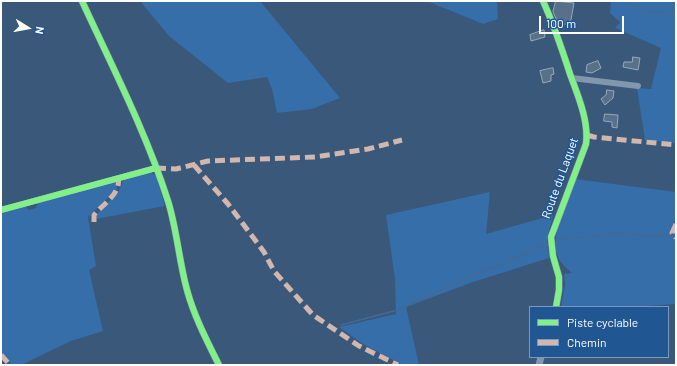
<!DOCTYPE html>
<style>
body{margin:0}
#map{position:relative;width:677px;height:366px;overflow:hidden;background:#3a5879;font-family:Barlow,sans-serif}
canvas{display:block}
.frame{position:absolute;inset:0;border:2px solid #fff;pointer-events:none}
.legend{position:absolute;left:529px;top:306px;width:140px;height:52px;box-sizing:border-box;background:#205793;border:1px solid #799abe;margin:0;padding:5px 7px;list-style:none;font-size:12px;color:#fff}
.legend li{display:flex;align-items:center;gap:8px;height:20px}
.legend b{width:20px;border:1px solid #799abe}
.north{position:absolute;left:8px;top:8px;width:40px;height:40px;-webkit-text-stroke:3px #205793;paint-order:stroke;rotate:101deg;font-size:11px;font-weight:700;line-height:16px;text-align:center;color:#fff}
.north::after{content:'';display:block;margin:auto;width:14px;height:18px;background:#fff;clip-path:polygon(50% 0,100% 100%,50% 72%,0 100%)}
.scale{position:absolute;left:539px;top:16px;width:85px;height:18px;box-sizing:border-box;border:2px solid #fff;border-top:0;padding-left:5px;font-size:12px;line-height:14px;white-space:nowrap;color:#fff;-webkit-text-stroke:3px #205793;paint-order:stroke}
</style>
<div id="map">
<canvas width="677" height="366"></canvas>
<div class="frame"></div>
<ul class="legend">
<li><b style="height:5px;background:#82f089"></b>Piste cyclable</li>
<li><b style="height:5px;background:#d1b7ad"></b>Chemin</li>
</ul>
<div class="north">N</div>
<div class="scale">100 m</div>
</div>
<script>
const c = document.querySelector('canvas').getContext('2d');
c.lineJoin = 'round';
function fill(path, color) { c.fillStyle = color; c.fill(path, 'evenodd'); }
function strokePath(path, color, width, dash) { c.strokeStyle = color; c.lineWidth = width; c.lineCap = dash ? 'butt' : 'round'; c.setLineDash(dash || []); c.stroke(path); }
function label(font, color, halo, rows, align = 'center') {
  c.font = font + ' Barlow,sans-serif'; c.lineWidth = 3; c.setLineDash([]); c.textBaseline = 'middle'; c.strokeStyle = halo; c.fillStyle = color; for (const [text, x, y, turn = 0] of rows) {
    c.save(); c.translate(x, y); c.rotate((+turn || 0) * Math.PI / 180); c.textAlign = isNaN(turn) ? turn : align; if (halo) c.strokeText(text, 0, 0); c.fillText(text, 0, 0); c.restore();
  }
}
const green = new Path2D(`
 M140,1H260L340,98L312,109L277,113L272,89L267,77L228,83L169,36Z
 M427,1H497L498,19L483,24Z
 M611,1H676V143L645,140L637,88L651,89L661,48L615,28L620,22L610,13Z
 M147,173H152L156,176L165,206L96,219L95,216L119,191L123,181L127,177Z
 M575,179L676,192V218L670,232L676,233V304L632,307H561L565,284L564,274L572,273C568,269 561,264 559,259C548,237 567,202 575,179Z
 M116,181L117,189L88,217L96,266L89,270L103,331L71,341L21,365H12L1,352V212L25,206L29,210L36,208L38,203Z
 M490,192L486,234L553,215L547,239L549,258L470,283L406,307L419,365L401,364L363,344L339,327L396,314L395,279L386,215Z`);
const stream = new Path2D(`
 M623,1L643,10L676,15
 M555,242C567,236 579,238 591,237C599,236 607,233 615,233C637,234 655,239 676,232
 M341,325L401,309L462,280L549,244`);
const building = new Path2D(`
 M556,1L574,3L570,25L558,23L553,12Z
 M544,30L545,37L531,41L530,35Z
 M633,57L640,58L638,70L623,67L624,62H632Z
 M598,61L601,68L592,73L586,72L587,65Z
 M553,68L554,74L551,75V81L543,83L540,71Z
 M607,90L614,91L613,98L605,105L601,99L606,95Z
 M605,114L618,115L617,128L612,127V122L604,121Z`);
const minor = new Path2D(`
 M572,78L638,86
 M1,210L156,168`);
const tertiary = new Path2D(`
 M82,1C112,66 146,132 168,201C177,230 179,261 187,290C194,316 207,341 219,365
 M543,1C554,25 562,49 570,74C578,96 589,121 586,144L551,237L553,256L559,277V290L556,307
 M539,365L541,357`);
const quiet = new Path2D(`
 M587,135L594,137L676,145
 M194,165L228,204L264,252L274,271L313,315L359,346L398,365
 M156,168L176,169L208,161L315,157L368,149L402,140
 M94,222V215C103,204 122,193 118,177
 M676,224L672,233L676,238
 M1,355L10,365`);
const cycleway = new Path2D(`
 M82,1C112,66 146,132 168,201C177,230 179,261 187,290C194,316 207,341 219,365
 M543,1C554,25 562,49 570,74C578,96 589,121 586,144L551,237L553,256L559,277V290L556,307
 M1,210L156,168`);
const streetNames = [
 ["Route du Laquet",560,178,-70]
];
fill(green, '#356ea9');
strokePath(stream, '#446a93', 1.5);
fill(building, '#58708a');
strokePath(building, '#97a8ba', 1);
strokePath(minor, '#8297ac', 6);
strokePath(tertiary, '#8297ac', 7);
strokePath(quiet, '#d1b7ad', 5, [10, 5]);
strokePath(cycleway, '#82f089', 6);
label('12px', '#fff', '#205793', streetNames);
</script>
